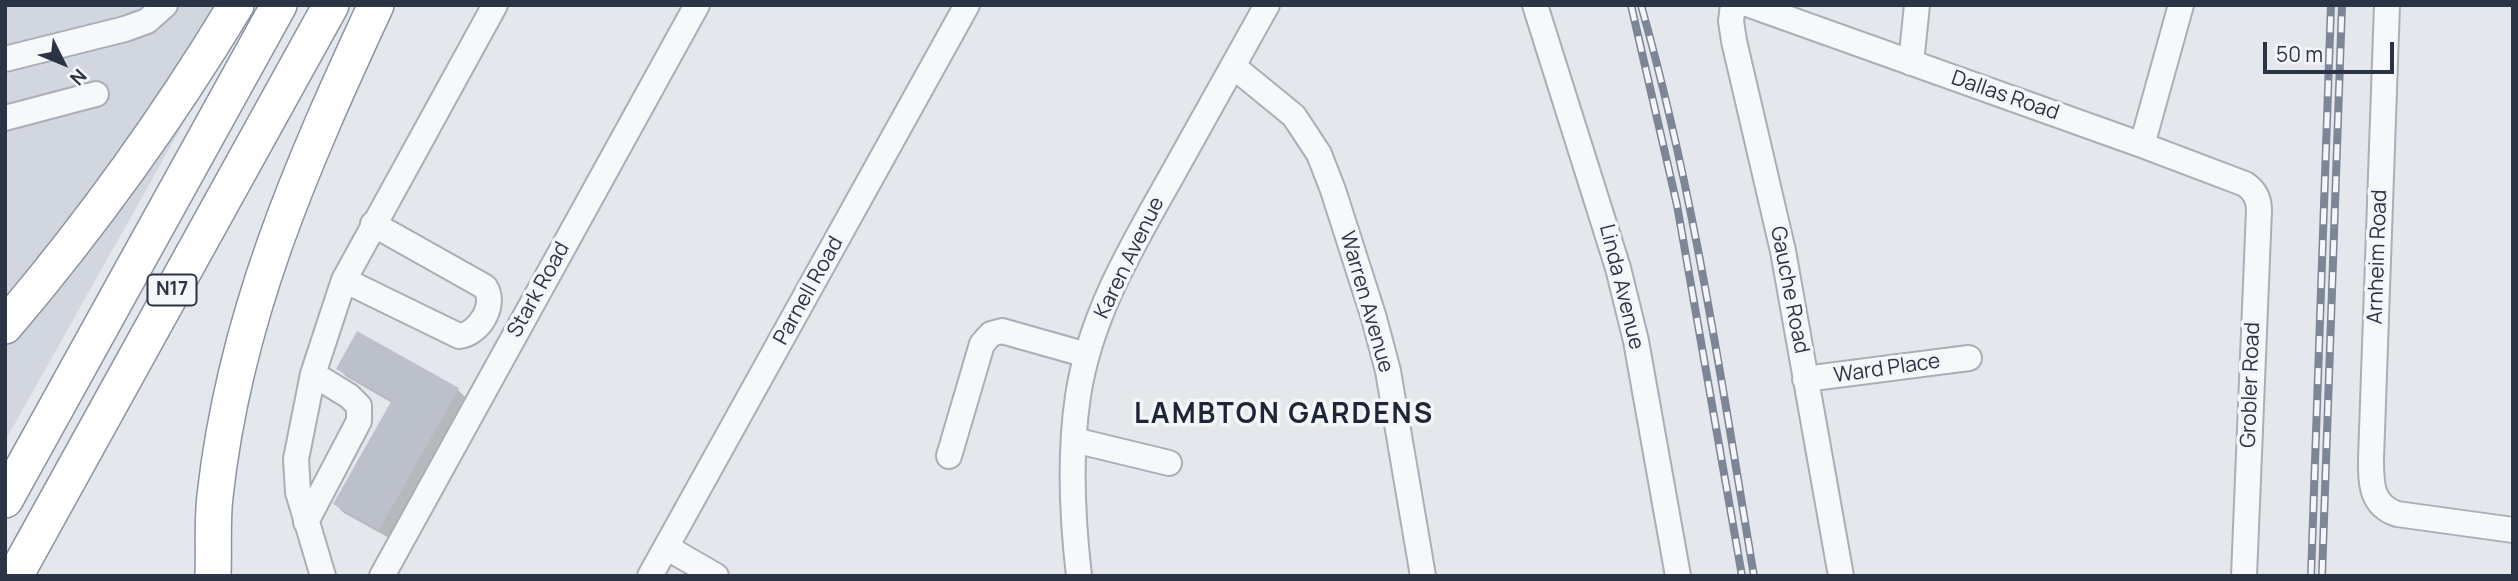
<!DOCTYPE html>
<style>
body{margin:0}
#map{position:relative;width:2518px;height:581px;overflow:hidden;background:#e4e7ec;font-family:Manrope,sans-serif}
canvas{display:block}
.frame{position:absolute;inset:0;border:7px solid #2b3445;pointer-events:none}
.north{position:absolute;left:28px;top:28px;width:70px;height:70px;-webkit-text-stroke:5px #f4f6f9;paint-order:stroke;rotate:133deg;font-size:19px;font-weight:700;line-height:28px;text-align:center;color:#2b3445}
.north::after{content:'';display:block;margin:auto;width:24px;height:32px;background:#2b3445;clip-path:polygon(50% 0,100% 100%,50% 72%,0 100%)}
.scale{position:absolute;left:2263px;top:42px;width:131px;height:32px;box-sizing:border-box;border:4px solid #2b3445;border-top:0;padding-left:9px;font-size:21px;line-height:24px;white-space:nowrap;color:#2b3445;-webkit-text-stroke:5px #f4f6f9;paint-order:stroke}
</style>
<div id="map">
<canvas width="2518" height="581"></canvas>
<div class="frame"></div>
<div class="north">N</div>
<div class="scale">50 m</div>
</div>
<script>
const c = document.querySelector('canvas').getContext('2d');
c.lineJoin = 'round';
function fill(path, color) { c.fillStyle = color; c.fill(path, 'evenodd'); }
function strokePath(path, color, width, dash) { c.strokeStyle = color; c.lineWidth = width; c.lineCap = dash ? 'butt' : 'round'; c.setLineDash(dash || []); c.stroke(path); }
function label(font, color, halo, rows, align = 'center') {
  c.font = font + ' Manrope,sans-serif'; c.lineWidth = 7; c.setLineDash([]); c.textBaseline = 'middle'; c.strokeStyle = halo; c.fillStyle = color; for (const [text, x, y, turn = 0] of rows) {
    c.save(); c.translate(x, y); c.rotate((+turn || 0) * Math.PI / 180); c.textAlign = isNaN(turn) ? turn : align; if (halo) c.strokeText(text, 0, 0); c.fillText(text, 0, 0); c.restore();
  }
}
const built = new Path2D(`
 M5,5H250L5,441Z`);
const shadow = new Path2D(`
 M358,333L458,390L467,399L389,538L344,513L335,504L392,403L347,377L338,369Z`);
const building = new Path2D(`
 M357,331L459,388L379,530L333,504L392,400L336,369Z`);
const minor = new Path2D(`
 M1535,5L1618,268L1636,341L1678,576
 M1733,5L1731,21L1734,41L1783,251L1841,576
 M1750,5L2142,145L2245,184C2254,190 2259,199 2259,210L2244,576
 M2387,5L2371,459C2371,484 2371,505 2397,514L2513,530
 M5,59L125,29L147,21L165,5
 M1911,63L1917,5
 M1233,66L1294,116L1319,154L1333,190L1374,318L1388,371L1423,576
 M5,118L96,94
 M2142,145L2181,5
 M344,280L459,336C479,334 497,305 485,287L373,224
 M1805,379L1969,358
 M1074,440L1169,463
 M949,456L982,344L991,334L1002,331L1087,355
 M306,522L359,421V406L349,396L313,374
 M666,547L716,576
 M323,576L298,492L296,459L313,374L344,280L495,5
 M382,576L697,5
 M650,576L967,5
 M1079,576C1072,516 1069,456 1078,396C1090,316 1132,246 1171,177C1203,120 1235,63 1267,5`);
const highway = new Path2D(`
 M5,326C90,226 168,118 236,5
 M5,500L279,5
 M15,576L331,5
 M213,576C214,550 212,522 215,496C235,316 301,167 376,5`);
const rail = new Path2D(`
 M1631,5L1677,205L1742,576
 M1641,5C1694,192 1722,385 1754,576
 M2311,576L2331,5
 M2322,576L2342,5`);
const shields = [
 [172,290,49]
];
const shieldNames = [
 ["N17",172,290]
];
const streetNames = [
 ["Dallas Road",2005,96,19],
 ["Arnheim Road",2378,257,-88],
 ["Karen Avenue",1130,258,-64],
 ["Linda Avenue",1621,287,76],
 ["Stark Road",539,290,-61],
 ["Gauche Road",1789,290,79],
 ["Parnell Road",809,291,-61],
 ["Warren Avenue",1366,302,74],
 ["Ward Place",1887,369,-8],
 ["Grobler Road",2251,385,-88]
];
const districtNames = [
 ["LAMBTON GARDENS",1284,415]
];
fill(built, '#d2d6de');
fill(shadow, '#0003');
fill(building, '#bbc0ca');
strokePath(minor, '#a9aeb7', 28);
strokePath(highway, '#8b94a3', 38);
strokePath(minor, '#f7f8fa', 24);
strokePath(highway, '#fff', 35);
strokePath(rail, '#7d8696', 8);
strokePath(rail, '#f4f6f9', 5, [16]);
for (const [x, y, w] of shields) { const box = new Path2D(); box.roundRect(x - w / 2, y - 15.5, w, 31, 5); c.fillStyle = '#f4f6f9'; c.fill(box); strokePath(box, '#2b3445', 2); }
label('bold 19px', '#2b3445', null, shieldNames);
label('21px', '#2b3445', '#f4f6f9', streetNames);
c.letterSpacing = '2px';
label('bold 28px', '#1d2536', '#f4f6f9', districtNames);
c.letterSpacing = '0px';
</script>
